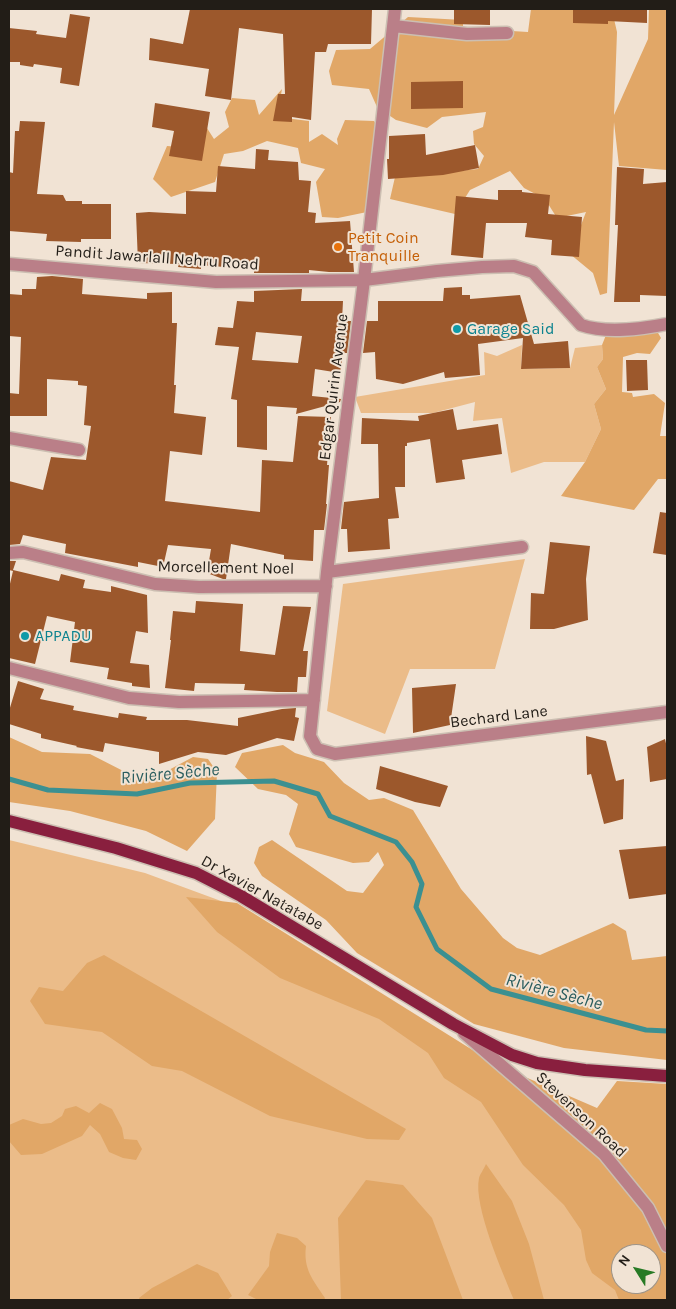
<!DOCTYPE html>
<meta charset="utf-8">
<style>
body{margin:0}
#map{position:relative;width:676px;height:1309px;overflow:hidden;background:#f1e3d4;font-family:Karla,sans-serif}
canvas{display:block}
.frame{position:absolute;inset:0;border:10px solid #221d17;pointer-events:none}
.north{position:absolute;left:611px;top:1244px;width:50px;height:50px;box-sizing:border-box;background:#f1e3d4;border:1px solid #9e9488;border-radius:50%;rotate:306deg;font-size:14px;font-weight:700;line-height:20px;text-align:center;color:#221d17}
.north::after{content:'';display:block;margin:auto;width:18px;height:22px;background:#287a25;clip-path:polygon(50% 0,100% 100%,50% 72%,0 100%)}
</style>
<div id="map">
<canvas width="676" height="1309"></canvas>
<div class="frame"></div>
<div class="north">N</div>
</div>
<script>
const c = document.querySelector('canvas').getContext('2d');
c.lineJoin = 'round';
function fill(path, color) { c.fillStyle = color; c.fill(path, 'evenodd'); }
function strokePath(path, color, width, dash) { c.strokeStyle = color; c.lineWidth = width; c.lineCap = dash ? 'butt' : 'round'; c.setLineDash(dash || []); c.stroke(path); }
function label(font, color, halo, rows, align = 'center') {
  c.font = font + ' Karla,sans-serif'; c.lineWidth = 4; c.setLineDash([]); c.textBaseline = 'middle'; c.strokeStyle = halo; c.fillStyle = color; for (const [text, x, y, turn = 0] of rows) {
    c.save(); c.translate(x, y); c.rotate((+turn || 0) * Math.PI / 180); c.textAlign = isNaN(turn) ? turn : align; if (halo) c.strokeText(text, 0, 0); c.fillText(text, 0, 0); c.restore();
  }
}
const green = new Path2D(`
 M522,345L521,369L570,368L575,348L602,345L603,359L597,367L606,389L594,404L601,429L585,462H544L511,473L502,418L473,421L475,402L433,413H361L355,397L485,375L484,352L497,356Z
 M525,559L495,669H410L385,734L327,711L343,584Z
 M9,840L145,873L221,901L418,1027L621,1254V1284H651L661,1300H9Z`);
const forest = new Path2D(`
 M531,9H573V20L592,22L614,19L617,32L614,115L648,39L649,9H667V170L619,166L614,122L607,293L600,295L593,273L570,254L586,212L557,218L545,199L524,188L510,171L470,190L455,214L390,199L395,177L478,169L484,156L474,144L473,131L483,127L486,112L442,117L427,128L396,120L377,107L369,89L332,85L329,71L336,50L370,49L408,17L463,20V28L528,32Z
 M282,89L277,117L309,121V142L322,134L338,145L337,139L345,120L374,121L384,137L367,212L338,218L322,217L316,182L325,169L301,163L298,148L267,141L243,151L224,154L215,182L171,197L153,179L167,146L194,148L205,125L214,139L229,127L225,112L232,98L255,100L259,115Z
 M651,321L661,338L650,354L637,353L623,357L622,392L632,393L633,397L654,394L665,403L660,436H667V479H658L634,510L561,496L585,462L601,429L594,404L606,389L597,367L603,359L602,345L608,330Z
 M9,737L42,752L90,754L133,776L165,772L193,757L208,759L217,772L215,819L187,851L146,831L70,811L9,802Z
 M283,745L295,753L324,762L344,783L369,800L384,798L413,810L461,889L503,938L517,948L540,955L613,923L626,931L632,960L667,956V1060L564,1048L474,1024L357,953L326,920L262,876L254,863L259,847L272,840L347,891L363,893L384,865L378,852L369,862L353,863L296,847L289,834L298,804L286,795L258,789L235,767L242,753Z
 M186,897L237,903L495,1064L597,1108L617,1081L667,1084V1300H619L615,1290L592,1273L586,1260L581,1230L564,1205L523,1165L481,1102L444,1078L428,1053L379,1019L280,978L217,932ZM621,1254H651V1284H621Z
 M104,955L406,1129L399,1140L367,1139L270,1116L182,1071L152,1066L102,1032L45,1024L30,1001L39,987L63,991L87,963Z
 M100,1103L112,1109L122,1128L124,1139L137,1140L142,1149L136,1160L123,1158L109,1152L100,1134L90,1125L82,1136L42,1154L21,1155L9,1141V1125L23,1119L41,1124L51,1123L62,1116L65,1109L76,1106L89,1113Z
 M486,1164L512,1201L529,1244L544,1300H514C503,1273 473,1206 479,1178C480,1174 484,1169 486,1164Z
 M366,1180L403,1185L432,1218L463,1300H341L338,1218Z
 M277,1233L297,1238L306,1246C303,1269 313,1280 325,1298L324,1300H258L248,1295L269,1266L270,1252Z
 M197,1264L218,1273L232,1296L227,1300H140L139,1298L152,1288Z`);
const stream = new Path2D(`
 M9,779L48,790L137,794L190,783L274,781L318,794L330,816L396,842L412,862L422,884L416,907L437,949L491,989L646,1030L667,1031`);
const building = new Path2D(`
 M190,9H372L371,44H328L326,52H315L311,120L292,117V122L273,121L278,94H285L283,34L239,28L231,100L205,96L209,69L149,60L150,38L183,44Z
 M454,9H490V25L454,24Z
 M573,9H647V23L608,21V24L573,23Z
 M70,14L90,17L79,86L60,83L62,68L34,64L33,67L20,65V62H9V28L37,31L36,34L66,38Z
 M463,81V108L411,109V82Z
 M155,103L210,112L202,161L169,156L174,131L152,127Z
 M20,121L45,122L37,194L63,195L66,201H82V204H111V239H81V242L46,241L47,234L9,231V172L13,173L15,131H19Z
 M425,134L426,155L475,145L479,168L443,175L388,179L387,159H389V136Z
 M256,149L269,150L268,160L298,162L299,180L311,181L308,212L316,213L315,223L350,221L354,272H329L309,270V273H254V264L225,262L224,267L201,265V269L178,267L179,264L138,263L136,213L149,212L186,214V191L216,192L218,166L255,169Z
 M617,167L644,169L643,184L667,182V296L640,295V302H614L618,225H615Z
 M498,190H522V192L550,195L548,214L582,217L579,257L551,255L552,240L525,237L527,223H486L483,258L451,255L456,196L498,200Z
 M52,276L83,279L82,294L147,299V293L172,292V323H177L174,385H176L174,413L206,417L202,455L170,451L165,501L260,512L262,460L293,462L298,416L331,417L327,465H329L326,504H327L324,530H314L313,561L284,559V555L231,544L226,579H223L207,573L211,549L168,545L163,567L138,562V567L65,553L66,544L23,535L20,544L9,545V481L43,490L51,457L86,460L91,426L84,425L87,386L78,385V381L47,379V416H9V393L19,394L21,337L9,336V294L22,295V289H36L37,277Z
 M462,287V295H470V299L520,295L534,344L568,341L570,368L521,369L523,338L478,344L480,375L445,378L444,372L403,384L376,379L375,352L363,353L367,321H378V301H443L444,288Z
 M302,289L301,301H343L342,321H351L347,353H343L340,373L315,369L312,396L341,399L340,402L296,414L297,408L267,406V450L237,447V400L231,399L239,347L215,345L218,327L233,328L237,301L254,302V291ZM256,332L302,336L298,363L252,360Z
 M626,360H647L648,390L627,391Z
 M453,409L457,430L498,424L502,454L462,460L465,479L436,483L430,439L407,443V446H405V487H395L399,518L388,519L390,549L348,552L347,529H341L344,502L379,498L378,444H361L362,418L419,421L418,416Z
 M660,512L667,513V555L653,553Z
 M550,542L590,546L586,579L588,620L554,629H530L531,593L544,594Z
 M9,561H16L13,570L59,581L61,574L85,580L83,588L111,592V586L147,595L148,633L136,631L130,663L149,665L150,688L132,686V683L107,679L109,668L70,662L75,622L47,616L35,664L9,658V588L13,571L9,570Z
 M196,601L243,604L240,651L275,655L283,606L311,607L303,651H308L306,677H298L297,692H277L244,690L245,684L195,683L194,691L165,688L171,640H170L173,611L195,613Z
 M18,681L44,689L40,699L74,706L73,710L118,718L119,713L147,717L146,720H187L238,726V718L282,709L296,708L295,717L299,718L294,741L277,738L226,755L198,752L159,764V752L105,743L103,752L76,747L77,746L41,738V734L9,724V711Z
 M456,684L450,725L413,733L412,688Z
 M586,736L606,741L616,781L624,779L623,819L604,824L591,774L587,775Z
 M665,739L667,748V779L650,782L647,747Z
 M380,766L448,786L440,807L415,802L376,789Z
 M667,846V894L629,899L619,850Z`);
const minor = new Path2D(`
 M395,9L364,280L327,572L310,736L317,749L335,754L667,712
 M393,26L467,34L507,33
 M9,264L216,282L364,280L437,271L482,267L514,266L533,272L581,325C607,334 641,329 667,324
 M9,438L79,450
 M9,553L23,552L155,584L199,587L326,586
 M327,572L522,547
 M9,668L129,698L179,702L314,700
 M464,1033L604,1154L648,1208L667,1246`);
const major = new Path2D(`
 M9,821L116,848L196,873L241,896L453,1024L512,1055L537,1063L585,1070L667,1076`);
const markers = [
 [338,247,5,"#e8710a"],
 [457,329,5,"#0f9aa8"],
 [25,636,5,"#0f9aa8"]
];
const foodNames = [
 ["Petit Coin",348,238],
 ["Tranquille",348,256]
];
const streetNames = [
 ["Pandit Jawarlall Nehru Road",157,258,4],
 ["Edgar Quirin Avenue",334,387,-83],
 ["Morcellement Noel",226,568,1],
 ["Bechard Lane",499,717,-7],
 ["Dr Xavier Natatabe",262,893,29],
 ["Stevenson Road",581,1115,43]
];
const cultureNames = [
 ["Garage Said",467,329],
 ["APPADU",35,636]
];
const waterNames = [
 ["Rivière Sèche",170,774,-5],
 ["Rivière Sèche",554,992,15]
];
fill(green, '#ebbc89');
fill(forest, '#e1a767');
strokePath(stream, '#3b9091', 5);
fill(building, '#9c582c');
strokePath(minor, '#ccbfb2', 15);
strokePath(major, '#ccbfb2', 15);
strokePath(minor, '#ba7f88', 12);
strokePath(major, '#891f3e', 12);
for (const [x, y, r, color] of markers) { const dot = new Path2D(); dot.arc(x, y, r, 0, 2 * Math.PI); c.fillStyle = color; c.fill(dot); strokePath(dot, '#f1e3d4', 2); }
label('16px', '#c56008', '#f1e3d4', foodNames, 'left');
label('16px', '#221d17', '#f1e3d4', streetNames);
label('16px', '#0d838f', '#f1e3d4', cultureNames, 'left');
label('italic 18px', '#2a5d5e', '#f1e3d4', waterNames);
</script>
